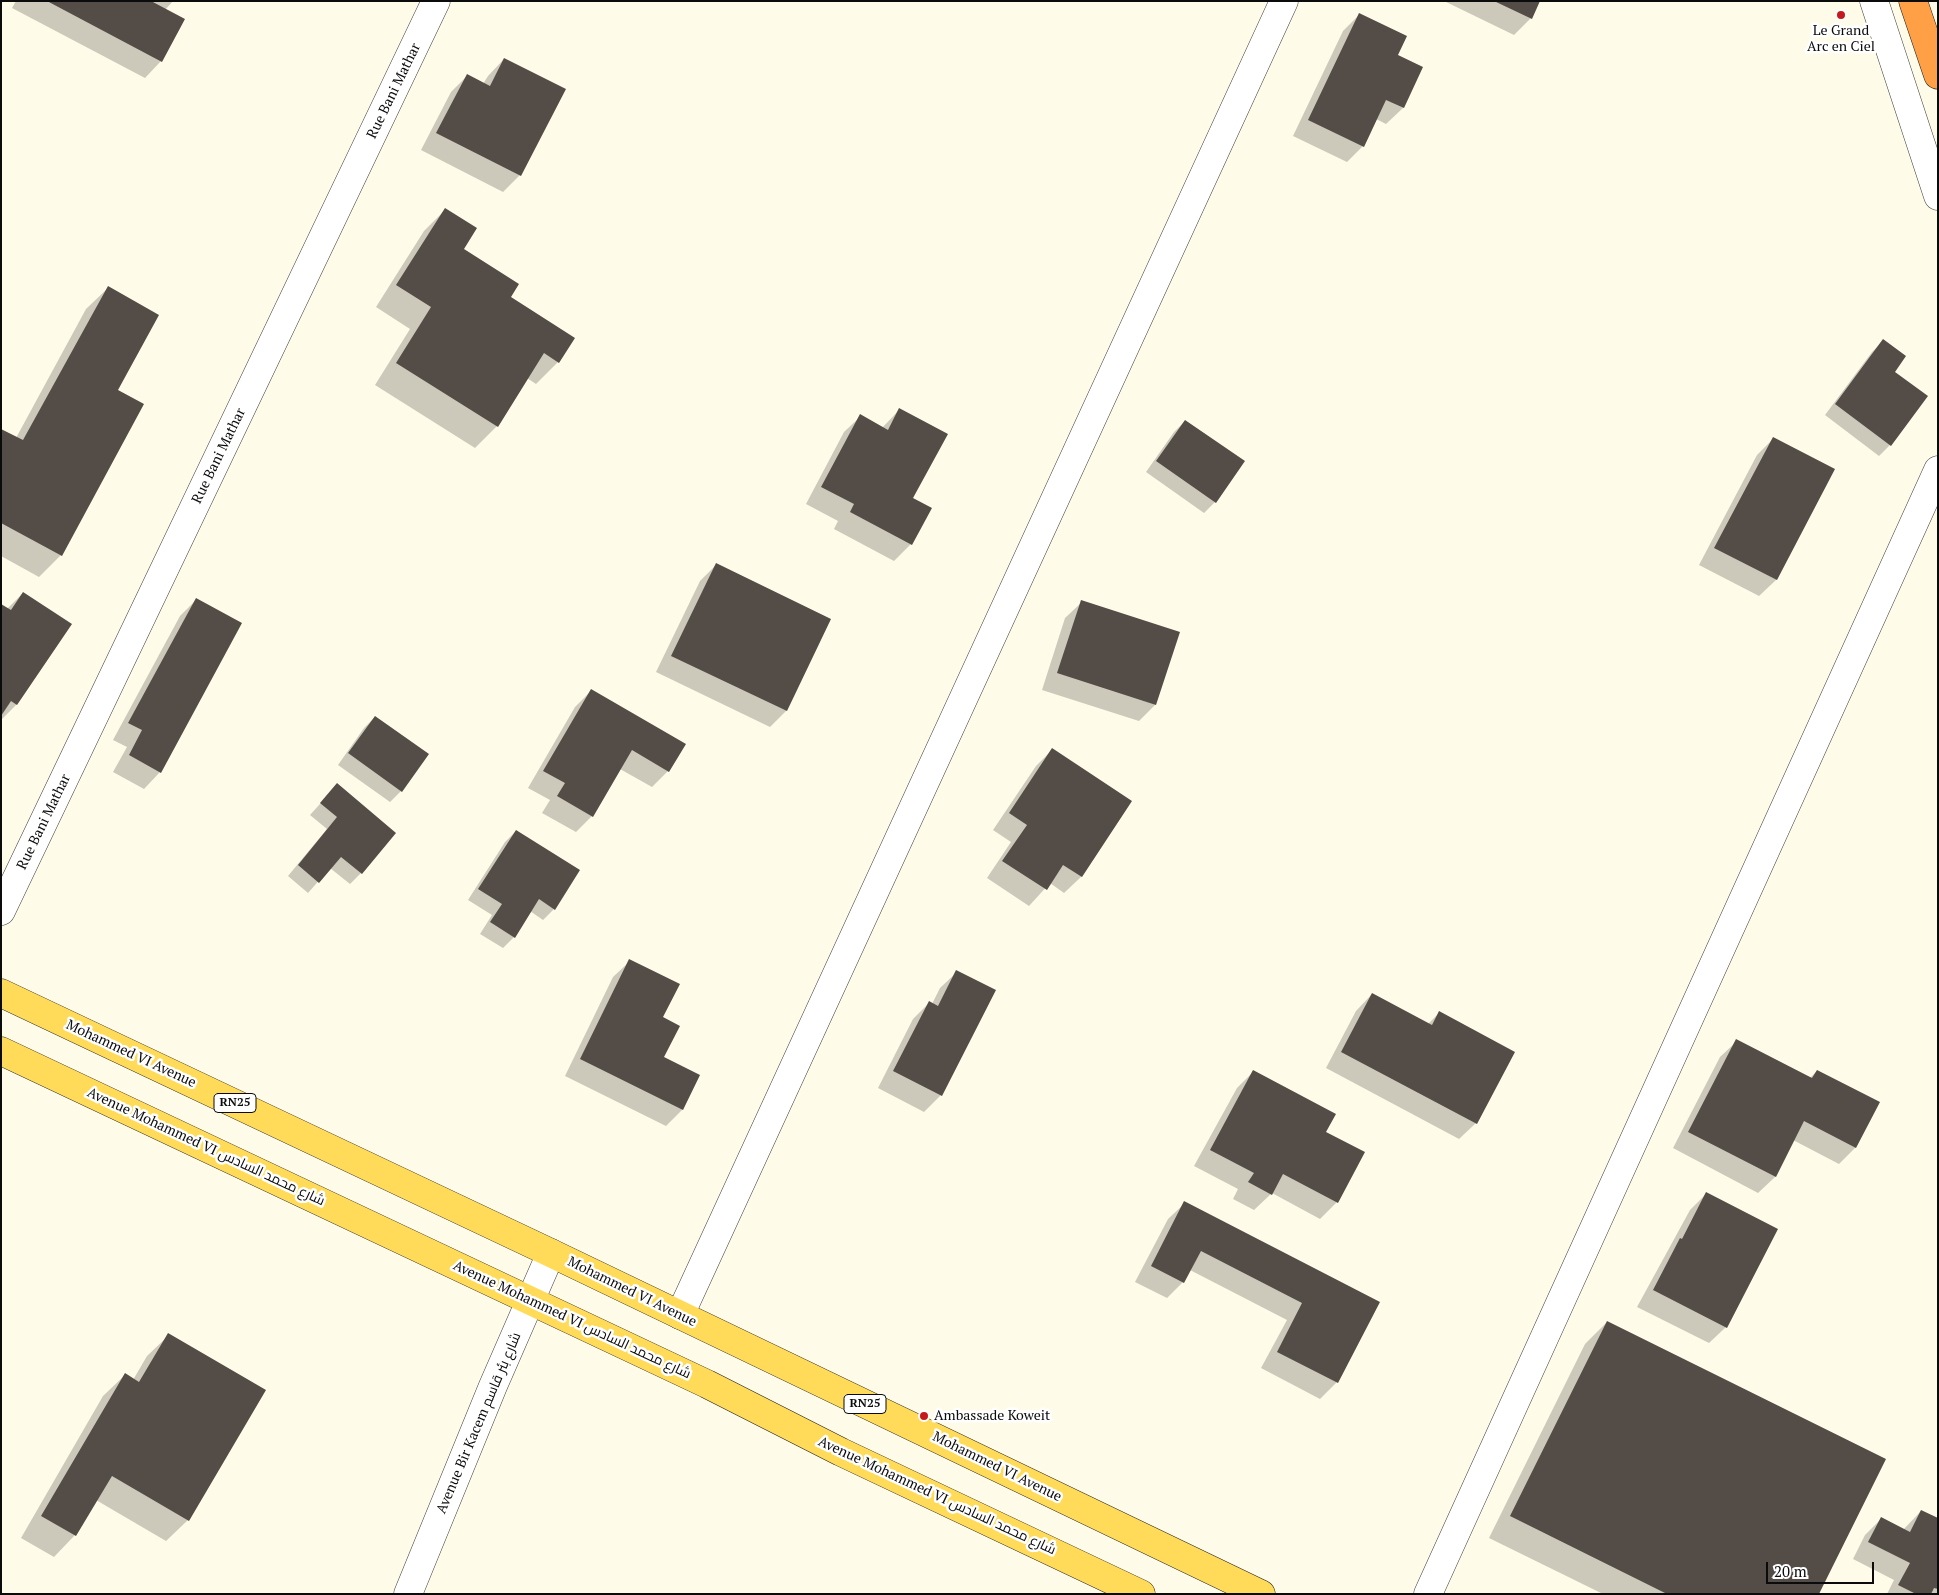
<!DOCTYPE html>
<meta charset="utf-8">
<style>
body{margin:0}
#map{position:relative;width:1939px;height:1595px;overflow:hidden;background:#fffbe9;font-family:"PT Serif",serif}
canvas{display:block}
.frame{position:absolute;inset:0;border:2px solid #0b0b0b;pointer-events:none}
.scale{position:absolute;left:1766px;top:1562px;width:108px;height:22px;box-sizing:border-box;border:2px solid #0b0b0b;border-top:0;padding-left:6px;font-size:15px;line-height:18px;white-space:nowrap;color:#0b0b0b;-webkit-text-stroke:4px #fff;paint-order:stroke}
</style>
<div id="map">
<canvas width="1939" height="1595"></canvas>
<div class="frame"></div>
<div class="scale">20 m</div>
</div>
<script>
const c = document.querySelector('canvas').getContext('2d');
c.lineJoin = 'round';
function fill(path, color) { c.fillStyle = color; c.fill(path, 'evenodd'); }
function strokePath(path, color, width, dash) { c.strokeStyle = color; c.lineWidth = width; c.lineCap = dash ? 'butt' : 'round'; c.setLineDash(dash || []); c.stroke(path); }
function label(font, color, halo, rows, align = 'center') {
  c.font = font + ' "PT Serif",Cairo,serif'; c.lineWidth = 5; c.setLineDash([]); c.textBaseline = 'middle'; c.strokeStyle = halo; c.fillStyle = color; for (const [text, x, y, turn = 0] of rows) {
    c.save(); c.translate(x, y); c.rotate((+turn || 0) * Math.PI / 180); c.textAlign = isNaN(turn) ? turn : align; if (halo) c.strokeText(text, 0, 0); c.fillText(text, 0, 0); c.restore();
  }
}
const shadow = new Path2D(`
 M16,1H173L165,10L161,61L145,78L12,8Z
 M1444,1H1537L1531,18L1514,35Z
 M1359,15L1396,55L1422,68L1403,108L1386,124L1376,119L1363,146L1347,162L1293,136L1343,31Z
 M504,59L564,90L520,175L503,192L421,150L451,92L467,76L483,84L488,76Z
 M446,209L462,250L509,298L573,338L558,362L536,384L527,378L497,426L475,448L375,385L410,329L376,307L424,231Z
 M108,288L116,390L142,405L61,555L39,577L1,556V430L16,438L86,309Z
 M1883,341L1894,372L1927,396L1890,445L1879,456L1825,415L1872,352Z
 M899,410L911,498L930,509L911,544L894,561L834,529L838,521L806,504L844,432L861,416L882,428Z
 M1185,421L1215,502L1204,513L1146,472L1174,432Z
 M1774,438L1834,470L1776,580L1759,596L1699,565L1757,455Z
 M717,564L830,619L786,711L770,727L656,672L700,581Z
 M23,593L16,705L1,720V605L7,609Z
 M196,600L160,772L144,789L113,772L127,747L113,740L180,616Z
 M1082,602L1155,705L1139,721L1042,690L1065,618Z
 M591,691L668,771L652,787L620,769L592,816L576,832L542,813L550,800L528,788L575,707Z
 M375,717L401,791L390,802L338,765L364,728Z
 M1052,750L1131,801L1081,877L1064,893L1050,883L1029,906L987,878L1011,842L993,830L1036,766Z
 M337,785L361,873L350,884L330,868L308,893L288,876L327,829L310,815Z
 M516,831L554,909L543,920L530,911L514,937L503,948L480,934L492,915L468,900L505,842Z
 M630,961L662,1018L663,1057L699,1075L682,1110L666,1126L565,1076L613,977Z
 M957,972L941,1095L924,1112L878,1088L913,1019L929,1003L932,1004L940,988Z
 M1372,994L1428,1024L1439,1013L1476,1123L1459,1139L1326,1068L1356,1011Z
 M1737,1041L1810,1078L1817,1071L1879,1103L1855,1148L1839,1164L1793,1140L1775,1177L1758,1193L1673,1148L1720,1057Z
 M1253,1072L1325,1132L1363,1152L1337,1202L1320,1219L1272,1193L1254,1210L1233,1199L1238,1189L1194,1166L1237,1088Z
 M1706,1194L1726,1327L1709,1343L1637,1307L1690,1210Z
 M1185,1203L1378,1303L1337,1382L1320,1399L1261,1368L1287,1320L1190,1270L1183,1282L1167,1298L1135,1282L1168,1219Z
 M1607,1322L1818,1594H1603L1489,1538L1585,1344Z
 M169,1335L188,1520L166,1541L96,1500L75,1535L54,1557L21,1538L103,1396L125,1375L133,1380L147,1356Z
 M1921,1511L1938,1520V1594H1887L1894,1580L1853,1559L1865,1535L1881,1519L1903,1530Z`);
const building = new Path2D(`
 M47,1H151L185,19L162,62Z
 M1494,1H1540L1532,19Z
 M1359,13L1407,36L1398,55L1423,67L1404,108L1386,100L1364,147L1308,120Z
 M504,58L566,89L521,176L436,133L467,74L490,86Z
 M445,208L477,228L464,249L519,284L511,297L575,338L559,363L544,353L498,427L396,363L431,307L396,285Z
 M108,286L159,315L118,390L144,404L62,556L1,523V429L23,440Z
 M1883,339L1906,356L1895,372L1928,396L1891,446L1835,404Z
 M899,408L948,434L913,498L932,508L912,545L850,512L854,504L821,487L860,414L888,430Z
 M1185,420L1245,461L1216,503L1156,461Z
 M1773,437L1835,469L1777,580L1714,548Z
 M716,563L831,619L787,711L671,656Z
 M23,592L72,624L17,705L11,701L1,716V604L11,610Z
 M196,598L242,623L161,773L129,755L142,730L128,723Z
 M1081,600L1180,632L1156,705L1057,673Z
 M591,689L686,744L669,772L632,750L593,817L557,796L565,783L543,771Z
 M375,716L429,754L402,792L348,753Z
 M1052,748L1132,801L1082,877L1063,865L1047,890L1002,861L1027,825L1009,813Z
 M337,783L396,833L362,874L341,857L319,883L298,865L337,817L320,803Z
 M516,830L580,870L555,910L539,899L515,938L490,922L502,904L478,889Z
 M629,959L680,984L663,1017L680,1026L664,1057L700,1075L683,1110L580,1059Z
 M956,970L996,990L942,1096L893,1071L929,1001L938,1006Z
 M1372,993L1432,1025L1439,1011L1515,1052L1477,1124L1341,1052Z
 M1736,1039L1812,1078L1817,1070L1880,1102L1856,1148L1804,1121L1776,1177L1688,1132Z
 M1253,1070L1336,1114L1326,1132L1365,1152L1338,1203L1283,1174L1272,1195L1248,1182L1254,1173L1210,1150Z
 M1706,1192L1778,1229L1727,1328L1653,1290L1680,1238L1682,1239Z
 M1184,1201L1380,1302L1338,1383L1277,1352L1302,1303L1201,1251L1184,1283L1151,1266Z
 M1607,1321L1886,1459L1819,1594H1667L1510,1516Z
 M168,1333L266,1390L189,1521L112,1476L76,1536L41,1516L125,1373L139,1382Z
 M1921,1510L1938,1518V1589L1934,1588L1931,1594H1916L1898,1585L1910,1563L1868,1542L1881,1517L1910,1532Z`);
const minor = new Path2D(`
 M1874,1L1938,196
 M1,911L436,1
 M680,1315L1284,1
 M408,1594L493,1386L551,1253
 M1428,1594L1938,470`);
const major = new Path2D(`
 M1,993L551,1253L1261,1594
 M1,1051L707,1384L841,1452L1141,1594`);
const highway = new Path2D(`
 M1913,1L1938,75`);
const markers = [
 [1841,15,5,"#c5191c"],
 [924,1416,5,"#c5191c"]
];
const shields = [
 [235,1103,42],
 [865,1404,42]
];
const shieldNames = [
 ["RN25",235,1103],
 ["RN25",865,1404]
];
const poiNames = [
 ["Le Grand",1841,31],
 ["Arc en Ciel",1841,47],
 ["Ambassade Koweit",934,1416,"left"]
];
const streetNames = [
 ["Rue Bani Mathar",394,91,-64],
 ["Rue Bani Mathar",219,456,-64],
 ["Rue Bani Mathar",44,822,-64],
 ["Mohammed VI Avenue",131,1054,25],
 ["Avenue Mohammed VI شارع محمد السادس",206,1147,25],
 ["Mohammed VI Avenue",632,1292,26],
 ["Avenue Mohammed VI شارع محمد السادس",572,1320,25],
 ["Avenue Bir Kacem شارع بئر قاسم",479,1423,-67],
 ["Mohammed VI Avenue",997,1467,26],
 ["Avenue Mohammed VI شارع محمد السادس",937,1496,25]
];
fill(shadow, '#0003');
fill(building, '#544c46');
strokePath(minor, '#3e3e3e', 29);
strokePath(major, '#1c1c1c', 29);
strokePath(highway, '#1c1c1c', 29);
strokePath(minor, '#fff', 28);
strokePath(major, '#ffdb59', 28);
strokePath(highway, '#ffa047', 28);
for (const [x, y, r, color] of markers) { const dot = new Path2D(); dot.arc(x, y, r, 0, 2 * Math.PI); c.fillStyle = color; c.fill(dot); strokePath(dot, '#fff', 2); }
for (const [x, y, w] of shields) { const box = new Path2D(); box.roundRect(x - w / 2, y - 9.5, w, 19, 4); c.fillStyle = '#fff'; c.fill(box); strokePath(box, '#0b0b0b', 1); }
label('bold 12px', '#0b0b0b', null, shieldNames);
label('14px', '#0b0b0b', '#fff', poiNames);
label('14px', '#0b0b0b', '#fff', streetNames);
</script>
